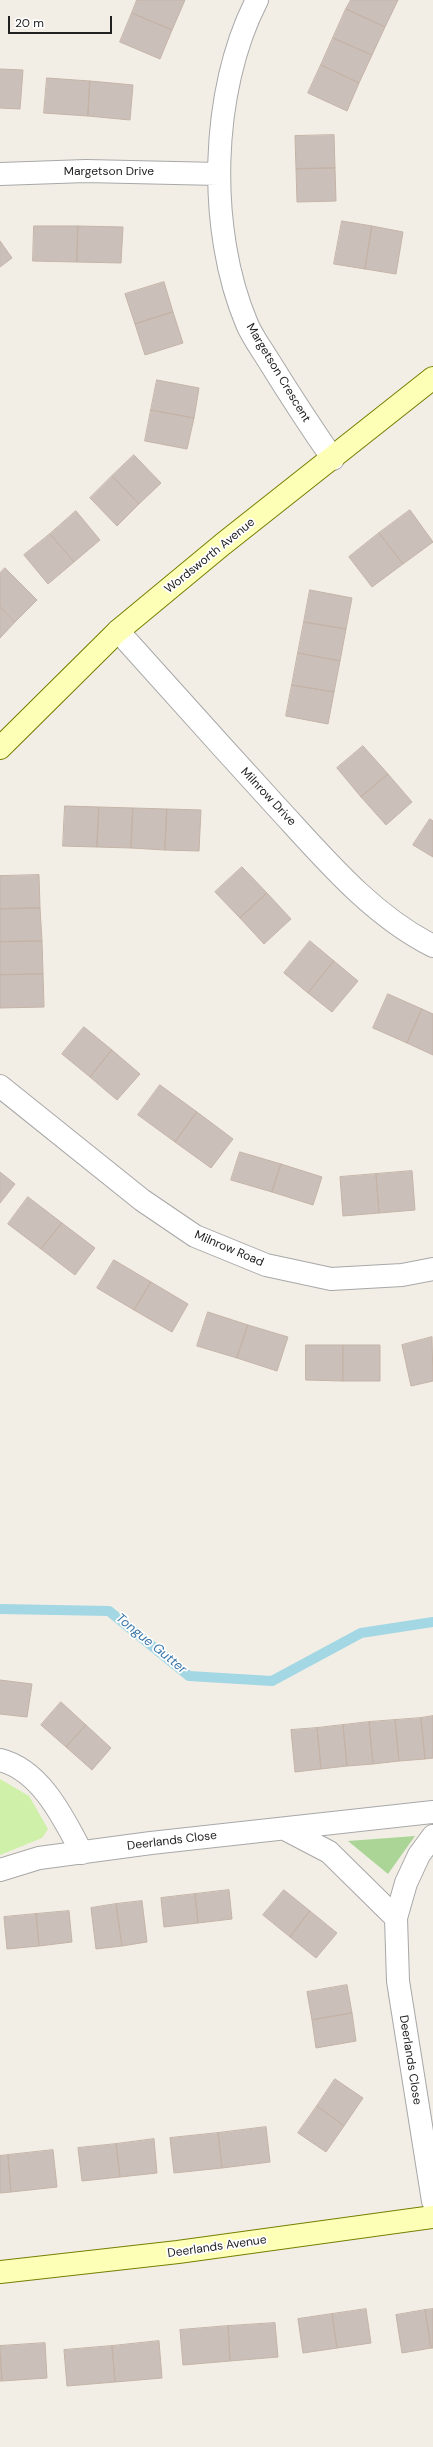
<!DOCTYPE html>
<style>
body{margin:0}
#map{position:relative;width:433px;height:2447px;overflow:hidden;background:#f2eee6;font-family:"DM Sans",sans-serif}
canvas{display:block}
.scale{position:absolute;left:8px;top:16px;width:104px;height:18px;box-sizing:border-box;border:2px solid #212121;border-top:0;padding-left:5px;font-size:12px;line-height:14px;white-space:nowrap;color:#212121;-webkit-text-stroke:3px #fff;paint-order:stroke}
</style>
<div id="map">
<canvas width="433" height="2447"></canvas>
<div class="scale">20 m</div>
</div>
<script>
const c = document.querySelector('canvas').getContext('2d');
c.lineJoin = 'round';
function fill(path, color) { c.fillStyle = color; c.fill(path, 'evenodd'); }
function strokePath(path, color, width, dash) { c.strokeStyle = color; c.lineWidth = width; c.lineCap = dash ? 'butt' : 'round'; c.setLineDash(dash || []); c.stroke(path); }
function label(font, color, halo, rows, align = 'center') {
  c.font = font + ' "DM Sans",sans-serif'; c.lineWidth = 3.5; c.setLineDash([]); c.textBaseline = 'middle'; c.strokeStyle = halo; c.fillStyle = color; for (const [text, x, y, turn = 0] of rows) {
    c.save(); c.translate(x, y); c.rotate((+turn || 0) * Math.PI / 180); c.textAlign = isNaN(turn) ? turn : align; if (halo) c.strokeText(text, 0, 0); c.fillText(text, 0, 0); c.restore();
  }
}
const grass = new Path2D(`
 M0,1779L29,1796L48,1829L42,1838L0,1855Z`);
const forest = new Path2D(`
 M415,1836L388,1874L348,1841Z`);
const stream = new Path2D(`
 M0,1609L109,1611L189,1676L272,1681L361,1633L433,1622`);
const building = new Path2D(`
 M137,0H185L172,30L132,13Z
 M351,0H398L385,27L346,9Z
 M346,9L385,27L372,55L333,38Z
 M132,13L172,30L160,59L120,42Z
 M333,38L372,55L359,83L321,65Z
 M321,65L359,83L347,111L308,93Z
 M0,69L23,70L20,109L0,108Z
 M47,78L90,81L88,116L44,113Z
 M90,81L133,85L130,120L88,116Z
 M334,135L335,168L296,169L295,136Z
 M335,168L336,201L297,202L296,169Z
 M342,221L372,226L365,269L334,264Z
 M34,226H78L77,262L33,261Z
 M78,226L123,227L121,263L77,262Z
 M372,226L403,232L396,274L365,269Z
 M0,241L12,258L0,267Z
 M164,282L173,312L135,324L125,294Z
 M173,312L183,343L145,355L135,324Z
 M157,380L199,388L194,418L151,410Z
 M151,410L194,418L187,449L145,441Z
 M134,455L161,483L139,504L112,476Z
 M112,476L139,504L117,526L90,498Z
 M410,510L433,542L403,564L379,533Z
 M76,511L100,540L74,562L50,534Z
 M379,533L403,564L372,587L349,557Z
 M50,534L74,562L48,584L24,555Z
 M5,568L37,600L15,622L0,607V573Z
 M310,590L352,598L346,629L304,622Z
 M0,607L15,622L0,638Z
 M304,622L346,629L340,661L298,653Z
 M298,653L340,661L334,692L292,685Z
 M292,685L334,692L328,724L286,716Z
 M363,746L388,774L361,797L337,768Z
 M388,774L412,802L386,825L361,797Z
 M65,806L99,807L97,847L63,846Z
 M99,807L133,808L131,848L97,847Z
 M133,808L167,809L165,850L131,848Z
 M167,809L201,810L199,851L165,850Z
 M430,819L433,821V857L413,845Z
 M242,867L267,893L240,918L215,892Z
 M39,875L40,908L0,909V876Z
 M267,893L291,919L264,944L240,918Z
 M40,908L42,941L0,942V909Z
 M42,941L43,974L0,975V942Z
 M310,941L334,961L308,993L284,973Z
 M334,961L358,981L332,1012L308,993Z
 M43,974L44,1007L0,1008V975Z
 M388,994L422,1009L407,1043L373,1028Z
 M422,1009L433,1014V1055L407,1043Z
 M84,1027L112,1050L90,1077L62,1054Z
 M112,1050L140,1074L117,1100L90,1077Z
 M160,1085L197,1112L175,1142L138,1115Z
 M197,1112L233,1139L211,1168L175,1142Z
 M240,1152L281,1164L272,1192L231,1180Z
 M281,1164L322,1177L313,1205L272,1192Z
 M412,1171L415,1210L379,1213L376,1174Z
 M0,1172L15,1184L0,1203Z
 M376,1174L379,1213L343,1216L340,1177Z
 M28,1197L62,1223L41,1249L8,1224Z
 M62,1223L95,1248L75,1275L41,1249Z
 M114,1260L151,1282L134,1310L97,1288Z
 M151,1282L188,1304L172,1332L134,1310Z
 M208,1312L248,1325L237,1358L197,1346Z
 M248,1325L288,1337L277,1371L237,1358Z
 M432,1337L433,1381L411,1386L402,1345Z
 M306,1345H343V1381L306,1380Z
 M343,1345H380V1381H343Z
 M0,1680L32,1684L27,1717L0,1714Z
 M61,1702L86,1725L66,1747L41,1725Z
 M433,1716V1758L425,1759L421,1718Z
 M421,1718L425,1759L399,1761L395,1720Z
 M395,1720L399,1761L373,1764L369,1722Z
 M369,1722L373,1764L347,1766L343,1725Z
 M86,1725L111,1748L92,1770L66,1747Z
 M343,1725L347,1766L321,1769L317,1728Z
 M317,1728L321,1769L295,1772L291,1730Z
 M229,1890L232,1919L198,1923L195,1894Z
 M284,1890L310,1911L290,1937L263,1915Z
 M195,1894L198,1923L164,1927L161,1898Z
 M142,1901L147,1942L122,1946L116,1904Z
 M116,1904L122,1946L96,1949L91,1908Z
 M69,1911L72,1942L39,1946L36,1914Z
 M310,1911L337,1933L316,1958L290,1937Z
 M36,1914L39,1946L7,1949L4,1917Z
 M347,1985L352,2013L312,2020L307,1992Z
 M352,2013L356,2041L316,2048L312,2020Z
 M335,2079L363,2098L344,2126L317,2106Z
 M317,2106L344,2126L326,2152L298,2133Z
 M266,2127L270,2162L222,2168L218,2133Z
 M218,2133L222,2168L174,2173L170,2138Z
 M154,2139L157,2173L120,2177L116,2144Z
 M116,2144L120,2177L82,2181L78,2148Z
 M53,2150L57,2187L11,2192L8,2155Z
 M8,2155L11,2192L0,2193V2156Z
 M366,2309L371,2343L337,2348L332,2314Z
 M433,2309V2348H431L425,2310Z
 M425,2310L431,2348L402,2353L396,2315Z
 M332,2314L337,2348L303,2353L298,2319Z
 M275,2323L278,2357L230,2361L228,2326Z
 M228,2326L230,2361L183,2365L180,2330Z
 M159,2341L162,2378L115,2382L112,2346Z
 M45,2343L47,2378L2,2381L0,2346Z
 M112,2346L115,2382L67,2386L64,2350Z
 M0,2353L2,2381H0Z`);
const street = new Path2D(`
 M257,0C210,91 207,230 247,324C252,336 260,347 267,358C288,392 310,426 333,459
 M0,174L86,171L219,174
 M118,631C170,689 223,748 276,806C323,857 371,915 433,946
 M0,1086L142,1200L195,1236L266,1265L331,1279L402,1275L433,1269
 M0,1760C41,1770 64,1819 82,1853
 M285,1829L329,1852L396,1918
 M433,1836L419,1855L406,1883L396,1918L398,1981L433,2201
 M0,1870L39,1858L151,1843L433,1812`);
const secondary = new Path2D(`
 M0,748L118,631L223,544L433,378
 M0,2272L178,2252L433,2217`);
const streetNames = [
 ["Margetson Drive",109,172],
 ["Margetson Crescent",278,373,59],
 ["Wordsworth Avenue",210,556,-39],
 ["Milnrow Drive",268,797,47],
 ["Milnrow Road",229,1249,23],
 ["Deerlands Close",172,1841,-7],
 ["Deerlands Close",410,2060,81],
 ["Deerlands Avenue",217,2247,-8]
];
const waterNames = [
 ["Tongue Gutter",151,1644,39]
];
fill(grass, '#cef0a8');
fill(forest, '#abd597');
strokePath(stream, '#a3d7e3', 10);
fill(building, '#cac0b9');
strokePath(building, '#c5b3a7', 1);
strokePath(street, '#a8a8a8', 24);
strokePath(secondary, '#757f00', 24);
strokePath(street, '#fff', 22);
strokePath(secondary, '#feffb7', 22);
label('12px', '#212121', '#fff', streetNames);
label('italic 13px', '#3d77aa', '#fff', waterNames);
</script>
